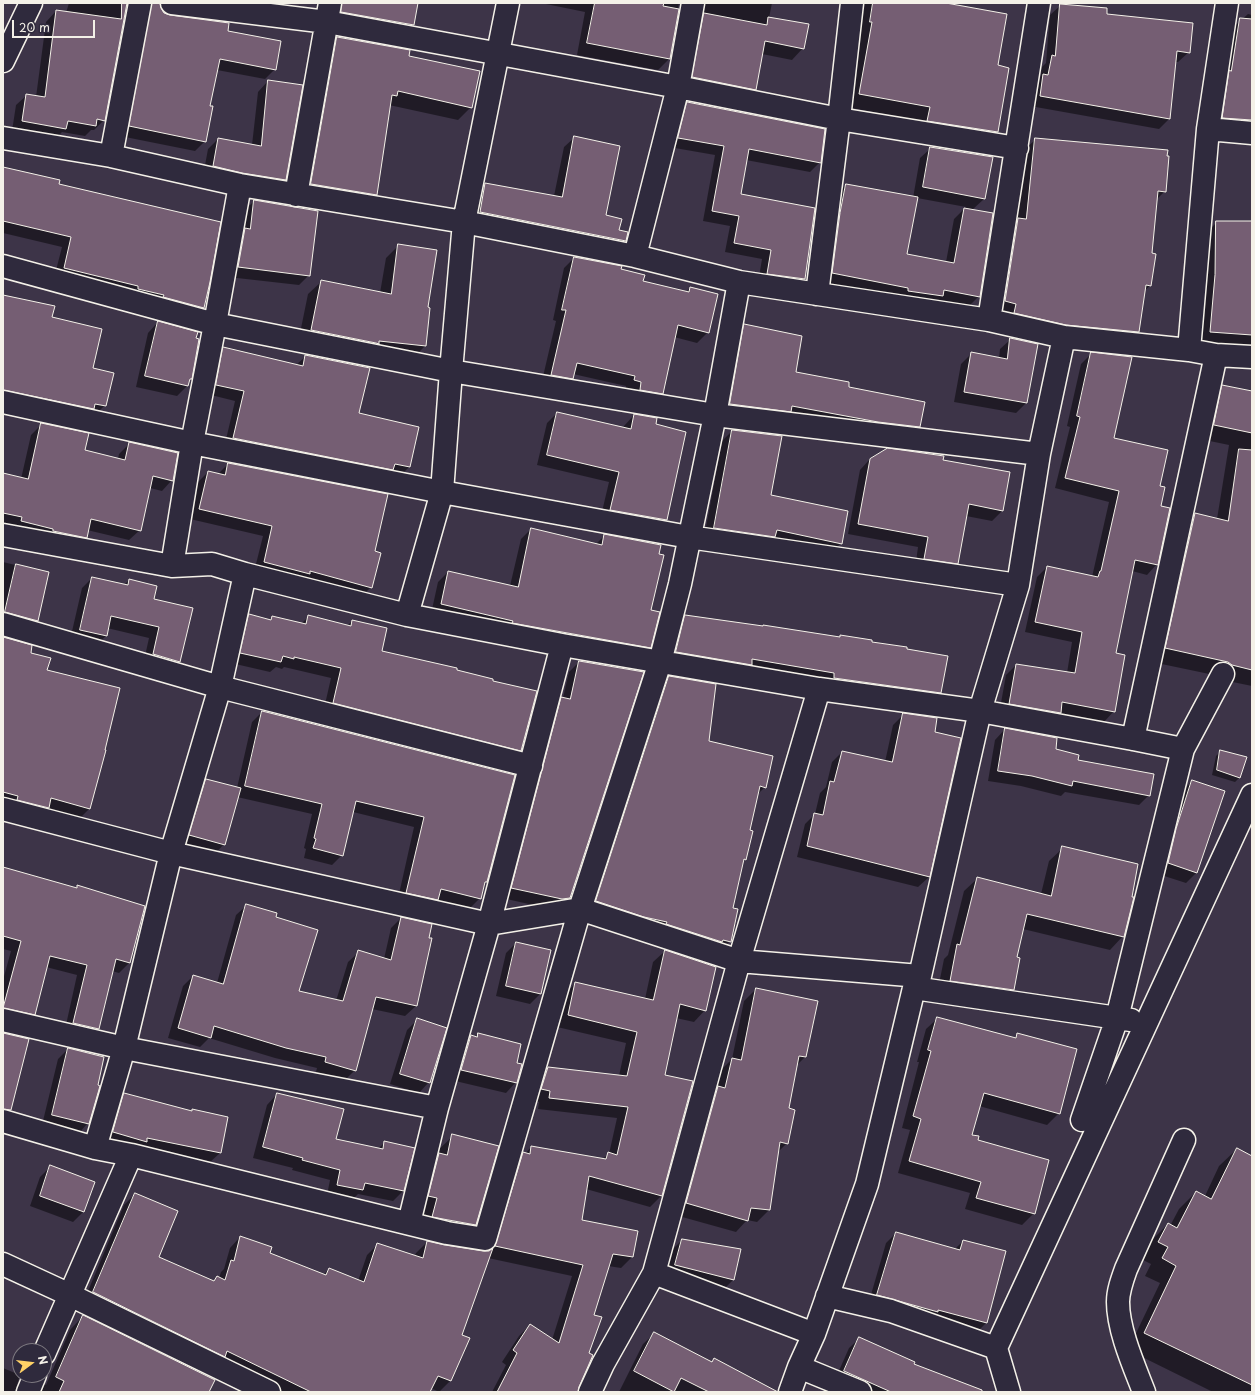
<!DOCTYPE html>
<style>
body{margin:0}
#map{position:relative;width:1255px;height:1395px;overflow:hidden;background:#3d3448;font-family:"Playpen Sans",sans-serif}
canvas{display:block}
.frame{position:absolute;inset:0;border:4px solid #f4f1e8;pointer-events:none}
.north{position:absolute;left:12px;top:1343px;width:40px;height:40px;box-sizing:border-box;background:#2f2a3d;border:1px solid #7e7a81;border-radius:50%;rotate:75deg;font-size:11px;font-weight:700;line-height:16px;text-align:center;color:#f4f1e8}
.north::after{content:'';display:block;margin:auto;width:14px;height:18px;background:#ffd166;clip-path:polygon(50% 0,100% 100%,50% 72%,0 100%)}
.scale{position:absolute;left:12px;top:20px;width:83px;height:18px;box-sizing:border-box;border:2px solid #f4f1e8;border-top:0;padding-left:5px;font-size:12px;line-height:14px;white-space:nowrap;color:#f4f1e8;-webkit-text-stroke:3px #2f2a3d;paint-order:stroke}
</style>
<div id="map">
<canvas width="1255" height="1395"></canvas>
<div class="frame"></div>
<div class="north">N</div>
<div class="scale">20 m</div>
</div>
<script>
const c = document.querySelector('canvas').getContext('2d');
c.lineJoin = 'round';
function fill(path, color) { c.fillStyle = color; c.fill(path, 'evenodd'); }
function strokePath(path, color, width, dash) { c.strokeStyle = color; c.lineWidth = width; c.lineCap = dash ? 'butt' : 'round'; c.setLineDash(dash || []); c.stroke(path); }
const shadow = new Path2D(`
 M69,3H126L104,120L94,130H91L85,136L62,132L55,139L12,131L16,105L27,95L36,97L46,22L56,11L66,13Z
 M137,3H159L160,9L164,14L227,32L275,69L265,79L217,70L208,106L205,141L195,151L120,136Z
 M332,3H417L413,25L400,39L328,25Z
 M541,3H679L669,59L658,70L577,55L585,12Z
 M686,3H772L769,18L803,48L792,60L762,54L755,89L744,101L682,88Z
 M865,3H942L997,66V132L983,145L914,134L916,120L846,107L862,6Z
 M1061,5L1106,15L1189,52L1178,62H1175L1169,119L1159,129L1030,106L1033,85L1040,79L1042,67L1046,63L1050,15Z
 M1248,14L1252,15V133L1213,128L1230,30Z
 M337,38L408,57L471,107L458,120L389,105L376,195L363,207L298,197L324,50Z
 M268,81L285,179L275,190L203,176L208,149L218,139L252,145L258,92Z
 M688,103L820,162L810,172L746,160L740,195L814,209L804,279L795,289L758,283L762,259L725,252L730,226L703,221L715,155L669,147L678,112Z
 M575,137L605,216L618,231L627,233L625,241L615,251L470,223L475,195L485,184L554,196L564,147Z
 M1036,139L1165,191L1156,200L1151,254L1150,286L1144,291L1138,332L1127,343L994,313L1007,230L1016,221L1024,150Z
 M931,148L984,199L972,210L979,296L969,306L938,300L932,306L899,297L823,283L836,195L846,185L913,198L920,158ZM917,198L966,207L954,219L946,262L906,255Z
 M3,168L58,184L203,307L192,318L54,278L62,247L3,233Z
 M254,201L309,275L299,285L228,277L244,211Z
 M1217,222H1252V346L1249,348L1198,344L1204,235Z
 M399,245L427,308L425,346L412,359L298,343L308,294L322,281L380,293L386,258Z
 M574,258L620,270L642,282L686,292L690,288L708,332L697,343L674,337L662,393L652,403L625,390L626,386L573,374L572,378L562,388L541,385L556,321L553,320L564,268Z
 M3,296L51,318L91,369L105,405L94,416L3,401Z
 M158,322L191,379L189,381L187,386L177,396L136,387L148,333Z
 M744,325L795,373L847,388L919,427L909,437L720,414L734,336Z
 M1011,339L1026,403L1016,413L954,402L961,364L972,353L999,358L1000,349Z
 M224,348L296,365L306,356L358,414L418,428L409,467L399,477L224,448L235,401L207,394L214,358Z
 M1092,353L1112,439L1159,487L1157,564L1147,575L1132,571L1115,654L1114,711L1104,722L1059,714L1049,723L999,714L1006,675L1016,665L1067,673L1072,642L1025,632L1037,577L1047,567L1092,577L1109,502L1055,488L1070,427L1067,426L1081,364Z
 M1223,386L1252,392V686L1218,679L1214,675L1152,662L1181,528L1195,515L1217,519L1229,445L1200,439L1209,400Z
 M557,413L623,428L624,426L634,415L655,425L666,520L656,530L600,520L609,482L537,465L547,423Z
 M42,424L84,451L118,459L119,454L130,443L172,480L162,491L150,488L140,530L129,540L87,530L86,536L76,546L3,525V474L21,479L31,435Z
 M732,431L770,495L841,543L830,554L704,538L722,441Z
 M870,459L942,460L1002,511L992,521L966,516L957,563L947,573L915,569L918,547L848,534L860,470Z
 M228,464L374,552L371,587L361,597L254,572L263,536L190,519L198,482L208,472L218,474Z
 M531,529L596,544L605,535L650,611V647L640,657L431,614L438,582L448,572L510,586L521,539Z
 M3,562L48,573L37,621L27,631L3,624Z
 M92,578L124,585L129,580L153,600L191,609L179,662L169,672L143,665L149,638L107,628L106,636L95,646L70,640L82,588Z
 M249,615L269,620L272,617L301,624L308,617L347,626L352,621L381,652L456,671L521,750L510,760L323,713L331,678L284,667L282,669L276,667L270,672L231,663L239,626Z
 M685,616L839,638L841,636L871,643L940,693L930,703L666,662L675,627Z
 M3,638L29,653L46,671L104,751L89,809L79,819L3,808Z
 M579,662L570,897L559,908L551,909L502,898L551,708L563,698L569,672Z
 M669,677L708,742L765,787L757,795L749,831L745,859L743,862L732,909L730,941L720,951L586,911L659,687Z
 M262,712L514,776L486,882L483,885L480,898L470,908L436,901L427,909L397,903L414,827L353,812L342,855L332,865L304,858L306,849L304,848L312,814L237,797L224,844L214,855L180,845L196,790L206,780L237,788L252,722Z
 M904,714L934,733L929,877L918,887L797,857L805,824L815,814L820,793L826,787L832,762L842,752L885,762L893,725Z
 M1005,729L1054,750L1149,795L1139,805L1065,792L1061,796L1021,786L988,781L995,740Z
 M1221,751L1240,777L1235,782L1212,775L1216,756Z
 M1192,781L1196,873L1186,883L1158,874L1182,792Z
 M1063,848L1123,936L1110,950L1023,929L1016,958L1013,990L1000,1003L937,994L944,959L948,955L964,891L978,878L1041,894L1049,861Z
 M3,868L75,888L78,886L129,963L119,973L112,971L98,1029L88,1039L64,1034L77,975L46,967L34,1014L24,1024L3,1020V980L11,951L3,949Z
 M247,905L275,918L298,992L336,1001L348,962L359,952L384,959L391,928L401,918L430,939L416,1006L405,1016L372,1009L355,1070L344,1081L316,1072L317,1068L275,1058L209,1038L200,1047L168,1038L183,986L193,976L217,983L236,915Z
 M516,943L540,994L530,1004L496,996L506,953Z
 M665,951L705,1010L694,1022L676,1018L664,1075L692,1082L661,1196L650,1207L586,1189L580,1221L637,1231L632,1257L621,1268L608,1266L593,1315L588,1354L577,1392H492L506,1365L502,1362L519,1336L530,1325L552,1340L572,1276L488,1258L461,1335L466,1346L450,1381L439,1392L431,1388L429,1392H278L83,1303L124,1205L135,1194L158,1258L212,1282L217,1277L219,1278L221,1272L224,1269L230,1248L240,1237L268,1254L323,1275L329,1269L358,1281L367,1255L378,1244L415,1256L416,1253L427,1242L483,1252L486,1251L512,1165L523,1153L525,1154L531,1147L602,1159L609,1154L617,1118L538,1109L539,1102L530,1100L536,1080L548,1068L619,1076L626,1043L557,1027L564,994L576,983L645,999L653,962Z
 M756,989L805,1057L796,1066L788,1109L787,1143L777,1153L769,1210L757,1222L747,1220L736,1232L675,1215L706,1099L717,1089L720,1071L732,1059L744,1001Z
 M938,1018L1013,1039L1018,1034L1059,1113L1047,1125L979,1106L971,1136L1034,1213L1022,1225L965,1209L970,1193L898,1173L910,1130L902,1128L919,1062H917L926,1029Z
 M417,1020L429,1082L419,1093L390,1084L407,1030Z
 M478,1034L515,1064L516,1082L506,1093L451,1080L461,1046L471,1036L475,1037Z
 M68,1049L88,1123L78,1134L42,1125L58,1059Z
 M124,1094L191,1112L192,1110L227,1118L220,1153L209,1163L103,1143L114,1104Z
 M277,1094L335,1140L378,1149L385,1142L413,1148L403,1191L393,1201L358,1194L352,1200L327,1195L330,1180L292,1170L293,1168L253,1158L267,1105Z
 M453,1136L475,1224L460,1240L418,1232L437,1151Z
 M1237,1149L1252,1157V1392H1213L1128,1350L1160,1283L1145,1276L1151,1264L1141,1259L1150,1242L1168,1224L1170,1226L1179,1209L1196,1192L1205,1196L1219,1166Z
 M51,1166L94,1182L83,1212L73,1222L30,1206L40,1177Z
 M896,1233L955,1249L963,1241L986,1323L976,1333L868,1305L886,1243Z
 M682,1240L740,1250L733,1280L723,1290L666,1275L672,1250Z
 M83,1316L208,1392H38L45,1384L46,1385L70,1330Z
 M655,1333L711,1363L774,1392H676L674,1391L673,1392H619L643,1344Z
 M860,1338L913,1365L983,1392H858L834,1382L849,1348Z
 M3,1368L20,1375L15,1392H3Z`);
const building = new Path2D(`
 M122,3H127L105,121L97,119L96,126L68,121L66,129L22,121L26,94L45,97L56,10L121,19Z
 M152,3H160L161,8L164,13L170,15L229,23L228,31L281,41L276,70L220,59L210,106H213L206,142L129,126Z
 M342,3H418L414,25L341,12Z
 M595,3H664L663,6L679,9L670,59L587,43Z
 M873,3H946L1007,14L998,65L1009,68L998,132L927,121L930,107L859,94L872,22H870Z
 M1060,4L1107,8V14L1193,23L1190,53L1177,51L1170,119L1040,96L1043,74L1048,75L1052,55L1055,56Z
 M704,13L767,25L768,17L809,24L804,49L765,41L756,90L692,77Z
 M1240,18L1252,19V120L1222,118L1229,70L1231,71Z
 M337,37L410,50L409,56L480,71L472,108L398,91L397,96L392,95L377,195L311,184Z
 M268,80L303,85L286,180L242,173L213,166L218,138L261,146Z
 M687,102L825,129L821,163L749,149L741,194L815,208L805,279L767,274L771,250L734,243L739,216L712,211L724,146L678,138Z
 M574,136L620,146L606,215L622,219L619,230L628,232L626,241L480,212L485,183L562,197Z
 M1035,138L1168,150L1167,156H1169L1166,192L1158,191L1152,253L1156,254L1151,286L1146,285L1139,332L1066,325L1014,313L1016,304L1005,301L1018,218L1026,219Z
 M930,147L993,157L985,199L923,187Z
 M3,167L60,180L59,184L221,222L210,282L204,308L163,297L164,295L138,289V286L64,268L71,237L3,221Z
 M846,184L918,197L907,254L954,263L964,208L993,213L980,297L944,290L943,296L908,291V288L832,273L840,213Z
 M254,200L318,211L310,276L238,267L245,228L250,229Z
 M1216,221H1252V335L1210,332L1215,275Z
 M398,244L437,250L428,307L430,308L426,346L379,341V344L376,343L311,330L321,280L391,294Z
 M574,257L622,266L621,269L645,275L643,281L689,292L690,287L718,294L709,333L678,325L663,394L640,390L641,382L634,380L635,376L577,363L573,379L551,375L566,310H562Z
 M3,295L55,306L52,317L102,329L93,368L114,373L106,406L95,404L94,409L3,390Z
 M158,321L198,332L196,338L199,339L192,379H190L188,386L145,376Z
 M744,324L802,336L796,372L849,382V387L925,402L920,427L878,422L792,406L791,412L730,404Z
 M1010,338L1038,344L1027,403L964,392L971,352L1007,359Z
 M223,347L303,366L305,355L370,368L359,413L419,427L410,467L395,464L393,470L233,438L244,391L216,385Z
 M1091,352L1132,357L1114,438L1168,450L1160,486L1165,487L1161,506L1170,508L1158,565L1135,560L1116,653L1125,655L1115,712L1062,702L1061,713L1009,704L1016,664L1075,673L1082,632L1035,622L1047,566L1098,577L1100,571H1101L1119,491L1065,478L1080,417L1077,416Z
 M1222,385L1252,391V433L1214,425Z
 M557,412L631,429L634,414L657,418L656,424L686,432L667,520L610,510L619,472L547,455Z
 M41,423L89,433L85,450L125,460L129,442L178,453L173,481L153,476L141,531L91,519L87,538L53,531V529L21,521L22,517L3,513V473L28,479Z
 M732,430L782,436L771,495L848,511L842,544L777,530L775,537L714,528Z
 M888,448L944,456L943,460L1010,472L1003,511L969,504L958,564L924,559L928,537L858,524L870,459Z
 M1239,449L1252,450V670L1232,665L1228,662L1165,648L1195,513L1228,521Z
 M228,463L388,494L375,551L381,553L372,588L310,571V574L264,562L272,526L199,509L208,471L225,475Z
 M531,528L602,545L604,534L661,545L659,554L664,555L651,610L660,612L651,648L512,623L513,621L441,604L448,571L518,587Z
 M16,564L49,572L38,621L5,612Z
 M92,577L128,585L129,579L157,586L154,599L193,608L180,662L153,654L159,627L111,616L107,636L80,630Z
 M249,614L271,620L272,616L306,624L308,615L351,626L352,620L387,628L382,651L457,668V670L493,679V681L537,691L521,751L333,703L341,668L294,657V659L283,656L281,662L240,653Z
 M685,615L763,626V625L840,637V635L872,640V642L907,647V649L948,656L941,693L834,678V673L752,659V665L676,652Z
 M3,637L32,645L31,653L51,658L47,670L120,688L105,750H106L90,809L51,798L49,808L17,800L18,796L3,792Z
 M579,661L644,672L570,898L562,899L511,888L561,697L570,699Z
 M669,676L716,684L709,741L773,756L766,788L760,786L750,830L753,831L746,860L744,859L733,908L738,909L731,942L723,940L722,942L666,924L667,922L644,917L596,901Z
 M262,711L515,775L487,882H485L481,899L441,889L438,900L406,893L424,817L356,801L343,856L313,848L316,839L314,838L322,804L245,786Z
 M903,713L937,718L935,732L961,738L930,877L807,846L814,813L823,815L830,781L834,782L842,751L892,762Z
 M1005,728L1057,738L1056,749L1079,755L1078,760L1154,774L1150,796L1073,781L1072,786L1032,776L998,771Z
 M1220,750L1247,757L1240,778L1217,770Z
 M206,779L241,788L225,845L189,835Z
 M1192,780L1225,791L1197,873L1168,863L1176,829Z
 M1062,846L1138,864L1132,897H1134L1124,937L1027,914L1017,957L1020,958L1014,990L950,981L957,944L960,945L977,877L1051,896Z
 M3,867L77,888V885L145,906L130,963L116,959L99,1029L73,1023L87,965L50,956L35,1015L3,1008L21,941L3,936Z
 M246,904L277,913L276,917L318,930L299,991L343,1001L358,950L391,960L401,917L432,924L429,938H432L417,1006L376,997L356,1071L325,1062L326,1057L286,1048L214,1026L211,1038L178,1028L193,975L223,984Z
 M516,942L551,950L541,994L506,986Z
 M665,950L716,967L706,1011L680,1004L665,1075L693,1081L662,1196L589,1176L582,1220L638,1231L633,1257L613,1254L594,1315L602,1317L589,1353L593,1355L579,1387L578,1392H497L517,1353L513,1350L530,1324L559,1343L583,1265L495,1246L523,1152L530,1154L531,1146L606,1159L608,1152L617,1155L628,1107L549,1098L550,1091L541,1089L548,1067L627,1076L637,1032L568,1015L575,982L653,1000Z
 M756,988L818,1001L806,1057L799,1056L789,1108L795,1110L788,1144L780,1142L770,1210L751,1208L748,1221L686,1203L718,1086L725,1088L732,1058L741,1060Z
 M937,1017L1016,1038L1017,1033L1077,1049L1060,1114L984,1093L972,1135L979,1136L978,1140L1049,1160L1035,1214L976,1198L981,1182L909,1161L921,1119L913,1116L931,1051L928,1050Z
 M417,1018L447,1028L430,1083L400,1074Z
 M3,1033L29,1039L11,1110L3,1109Z
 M478,1033L521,1044L517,1063L522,1064L517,1083L461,1070L471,1035L477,1037Z
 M68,1048L104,1057L98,1085L100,1086L89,1124L52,1115Z
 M124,1093L192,1111V1109L228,1117L221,1153L147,1138V1142L113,1132Z
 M277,1093L344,1109L336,1139L383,1149L384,1141L415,1148L404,1191L365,1183L363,1190L337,1185L340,1170L302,1160L303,1158L263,1147Z
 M452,1134L499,1146L476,1225L432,1217L437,1198L428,1196L439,1153L447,1155Z
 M1237,1148L1252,1156V1385L1144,1333L1176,1266L1162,1258L1168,1247L1158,1242L1168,1223L1177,1228L1196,1191L1211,1199Z
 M50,1165L95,1182L84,1212L40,1196Z
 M135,1193L178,1211L159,1257L214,1281L217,1276L225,1280L231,1260L234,1261L240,1236L272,1247L270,1253L326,1275L329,1268L364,1282L377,1243L423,1258L427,1241L445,1245L483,1251H489L493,1248L462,1335L470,1338L451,1381L438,1376L430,1392H311L227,1351L225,1357L93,1292Z
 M896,1232L960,1250L963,1240L1006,1251L987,1323L938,1310V1312L877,1295Z
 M682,1239L741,1249L734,1280L675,1265Z
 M83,1315L215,1380L209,1392H59L64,1381L56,1377Z
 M654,1332L712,1362L714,1358L778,1392H709L681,1378L674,1392L634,1371Z
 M859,1337L915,1362L914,1364L982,1390V1392H891L844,1371Z`);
const street = new Path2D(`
 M172,3L327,22L678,87L693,3
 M3,61L31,3
 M1208,129L1252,133
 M3,138L111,156L240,185L464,222L508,3
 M111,156L140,3
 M296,195L330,3
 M635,256L678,87L839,119L1017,148
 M3,266L215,324L451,371L442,492L407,615
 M817,294L839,119L852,3
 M989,320L739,282L635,256L464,222L451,371L715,415L1039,454
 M1064,337L1189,350L1216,355L1252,357
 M1189,350L1208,129L1227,3
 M3,402L192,443L442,492L689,537L1018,585
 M3,535L172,566L212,564L245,574L407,615L562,645L489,924L437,1108L409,1223
 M172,566L192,443L215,324L240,185
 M3,624L220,687L531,766
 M562,645L819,689
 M1133,739L1216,355
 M3,809L171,853L489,924L580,909L739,961L920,976
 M914,988L1131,1020
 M3,1020L124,1048L437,1108
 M1082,1120L1117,1018L1183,749L1223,674
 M3,1121L95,1148L131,1155L447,1233L485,1239L580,909L660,662L680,584L715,415L739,282
 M95,1148L124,1048L171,853L220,687L245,574
 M3,1264L70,1295L269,1392
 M654,1273L814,1334
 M827,1296L891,1311L996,1348
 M44,1354L131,1155
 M799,1367L860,1392
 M28,1392L35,1375
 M590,1392L603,1364L654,1273L739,961L819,689L980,711L1133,739L1183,749
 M790,1392L799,1367L814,1334L867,1184L914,988L920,976L980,711L1018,585L1039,454L1064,337L989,320L1039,3
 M1009,1392L996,1348L1252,795
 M1144,1392C1134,1366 1118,1330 1118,1302C1118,1291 1122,1280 1126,1269L1184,1140`);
fill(shadow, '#0007');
fill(building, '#755e73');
strokePath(building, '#f4f1e8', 1);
strokePath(street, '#f4f1e8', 25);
strokePath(street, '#2f2a3d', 22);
</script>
